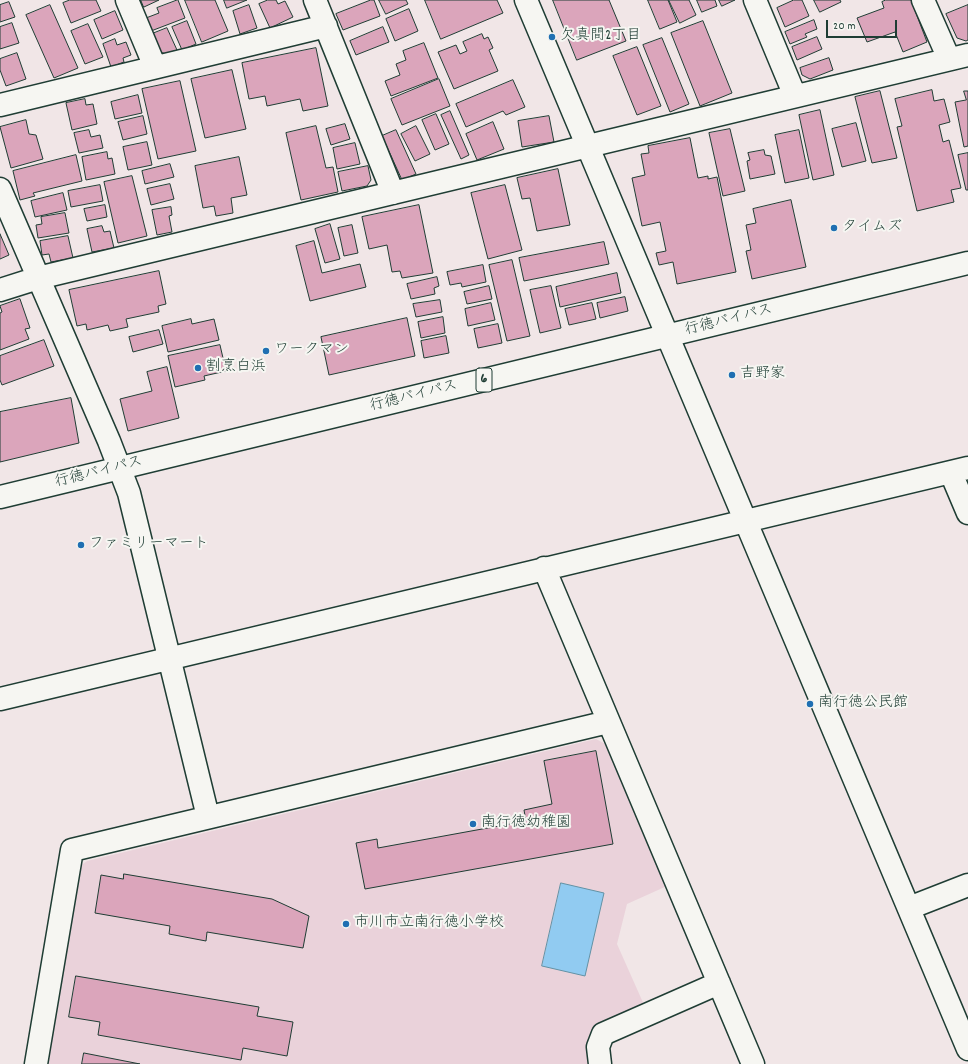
<!DOCTYPE html>
<meta charset="utf-8">
<style>
body{margin:0}
#map{position:relative;width:968px;height:1064px;overflow:hidden;background:#f1e6e7;font-family:Dekko,sans-serif}
canvas{display:block}
.scale{position:absolute;left:826px;top:20px;width:71px;height:18px;box-sizing:border-box;border:2px solid #1f3d34;border-top:0;padding-left:5px;font-size:12px;line-height:14px;white-space:nowrap;color:#1f3d34;-webkit-text-stroke:3px #f6f6f2;paint-order:stroke}
</style>
<div id="map">
<canvas width="968" height="1064"></canvas>
<div class="scale">20 m</div>
</div>
<script>
const c = document.querySelector('canvas').getContext('2d');
c.lineJoin = 'round';
function fill(path, color) { c.fillStyle = color; c.fill(path, 'evenodd'); }
function strokePath(path, color, width, dash) { c.strokeStyle = color; c.lineWidth = width; c.lineCap = dash ? 'butt' : 'round'; c.setLineDash(dash || []); c.stroke(path); }
function label(font, color, halo, rows, align = 'center') {
  c.font = font + ' Dekko,"Klee One",sans-serif'; c.lineWidth = 4; c.setLineDash([]); c.textBaseline = 'middle'; c.strokeStyle = halo; c.fillStyle = color; for (const [text, x, y, turn = 0] of rows) {
    c.save(); c.translate(x, y); c.rotate((+turn || 0) * Math.PI / 180); c.textAlign = isNaN(turn) ? turn : align; if (halo) c.strokeText(text, 0, 0); c.fillText(text, 0, 0); c.restore();
  }
}
const built = new Path2D(`
 M596,739L607,745L667,886L627,904L617,944L645,1007L599,1027L594,1064H48L79,867L87,861Z`);
const water = new Path2D(`
 M561,883L604,893L585,976L542,966Z`);
const building = new Path2D(`
 M70,0H96L101,11L71,23L63,3Z
 M141,0H159L144,7Z
 M178,0L185,18L151,31L146,18L159,13L157,8Z
 M185,0H215L228,31L202,42Z
 M224,0H247L227,8Z
 M268,0H276L278,4L285,1L293,17L270,28L259,4Z
 M371,0H374L380,16L343,30L336,14Z
 M379,0H406L408,4L386,14Z
 M425,0H497L503,13L441,39Z
 M553,0H609L626,41L577,60Z
 M648,0H668L677,22L660,29Z
 M669,0H689L696,15L680,23Z
 M697,0H715L717,6L702,12Z
 M719,0H735L722,6Z
 M794,0H802L809,16L785,27L777,8Z
 M814,0H840L841,2L820,12Z
 M886,0H911L927,42L903,52L895,32L867,42L857,18L884,8L882,2Z
 M9,2L15,17L0,22V5Z
 M50,5L78,68L54,78L26,15Z
 M249,5L257,28L240,34L233,11Z
 M968,5V40L966,41L957,38L946,14Z
 M409,9L418,31L395,41L386,19Z
 M115,11L123,30L102,39L94,20Z
 M814,20L817,29L805,34L807,37L790,44L785,32Z
 M187,21L196,44L182,50L172,27Z
 M703,21L732,93L700,106L671,33Z
 M12,23L19,43L0,49V27Z
 M88,24L103,57L85,64L71,31Z
 M383,27L389,42L356,55L350,41Z
 M167,28L177,50L167,54L159,52L152,34Z
 M482,34L484,39L488,37L493,48L489,50L498,71L454,89L438,52L456,45L460,54L467,51L463,42Z
 M817,37L822,49L797,60L792,47Z
 M662,38L689,104L670,112L643,45Z
 M115,39L117,45L126,42L131,55L123,58L124,62L111,67L103,44Z
 M424,43L438,78L391,96L385,81L400,75L396,64L406,60L403,51Z
 M637,47L661,106L637,115L613,56Z
 M316,48L328,106L303,111L300,99L267,106L265,96L249,99L242,63Z
 M17,53L26,79L6,86L0,70V59Z
 M829,58L833,70L810,79L802,75L800,68Z
 M232,70L246,129L205,138L191,79Z
 M439,79L450,106L402,125L391,99Z
 M513,80L525,107L506,115L503,111L466,127L456,104Z
 M180,81L196,151L158,159L142,89Z
 M932,90L934,101L944,99L950,122L939,125L943,142L949,140L961,188L951,190L954,202L917,211L897,127L902,126L895,99Z
 M880,91L897,158L872,163L855,97Z
 M964,91H968V146L964,147L955,102L966,100Z
 M138,95L142,113L115,119L111,102Z
 M85,99L86,105L93,104L97,124L72,130L66,103Z
 M820,110L834,175L813,180L799,115Z
 M450,111L469,155L461,159L441,115Z
 M436,114L449,144L435,150L422,120Z
 M143,116L147,134L123,140L118,122Z
 M549,116L554,142L522,147L518,121Z
 M26,120L29,134L36,135L43,159L11,168L0,127Z
 M493,122L504,149L477,160L466,134Z
 M856,123L866,161L842,167L832,129Z
 M345,124L350,139L331,145L326,129Z
 M316,126L326,168L333,167L338,192L301,200L286,133Z
 M416,126L430,154L415,161L401,134Z
 M730,129L745,191L723,196L709,133Z
 M89,130L91,137L100,135L103,148L79,153L74,133Z
 M396,130L416,174L402,180L382,136Z
 M799,130L809,178L785,183L775,135Z
 M690,138L698,178L708,176V179L717,177L736,272L677,284L673,262L659,265L656,253L666,251L660,222L642,226L632,178L645,175L641,154L649,153L648,146Z
 M147,142L152,165L128,170L123,147Z
 M355,143L360,164L337,169L333,148Z
 M764,150L765,155L771,156L775,174L750,179L747,161L750,160L748,153Z
 M107,152L108,159L112,158L115,174L86,180L82,157Z
 M968,153V190H966L958,155Z
 M76,155L82,181L33,193L35,196L20,200L13,171Z
 M239,157L247,195L231,198L233,213L216,216L214,206L203,208L195,166Z
 M170,164L174,177L145,184L142,171Z
 M368,166L371,180L367,186L342,191L338,172Z
 M558,169L570,225L537,231L530,198L522,199L517,178Z
 M132,176L147,236L118,243L104,182Z
 M170,184L174,199L151,205L147,189Z
 M100,185L103,201L71,207L68,191Z
 M505,185L522,250L488,259L471,193Z
 M63,193L67,210L35,217L31,201Z
 M791,200L806,267L752,279L746,251L751,250L746,225L756,223L753,209Z
 M105,205L107,217L87,221L84,209Z
 M419,205L433,273L402,278L400,271L392,272L387,245L369,249L362,217Z
 M171,207L172,215L169,216L172,232L157,235L152,210Z
 M65,213L69,233L38,238L36,225L42,224L41,217Z
 M330,224L340,259L325,263L315,229Z
 M352,225L358,253L344,256L338,228Z
 M102,226L104,232L110,231L114,248L92,252L87,229Z
 M0,234L9,255L0,259Z
 M68,236L73,258L51,262L49,254L42,255L40,241Z
 M314,241L322,273L360,264L366,287L310,301L296,246Z
 M604,242L609,264L524,281L519,258Z
 M512,260L530,336L507,341L489,265Z
 M483,265L486,282L462,287L461,283L450,285L447,272Z
 M159,271L166,304L158,306L159,312L126,319L128,327L110,331L108,325L87,330L86,324L77,326L69,290Z
 M617,273L621,293L560,307L556,287Z
 M437,277L439,286L434,288L435,294L411,299L407,284Z
 M489,286L492,299L467,304L464,292Z
 M551,286L561,328L540,333L530,290Z
 M625,297L628,311L600,318L597,303Z
 M20,299L30,328L25,329L29,339L0,350V313L2,312L0,306Z
 M440,300L442,312L416,317L413,304Z
 M491,303L495,320L468,326L465,309Z
 M592,303L596,319L569,325L565,309Z
 M443,317L445,333L421,338L418,322Z
 M407,318L415,356L329,375L321,337Z
 M191,319L192,324L214,319L219,340L168,352L162,326Z
 M498,324L502,343L478,348L474,329Z
 M159,330L163,344L133,352L129,337Z
 M446,336L449,353L424,358L421,341Z
 M44,340L54,366L2,385L0,380V356Z
 M220,345L226,371L204,376L205,380L175,387L168,356Z
 M167,367L179,418L128,431L120,399L152,391L147,372Z
 M71,398L79,443L0,462V412Z
 M596,751L613,844L365,889L356,843L377,839L378,848L526,821L524,810L552,804L544,761Z
 M124,874L272,899L309,916L303,948L207,932L206,941L169,934L170,926L95,913L101,875L123,879Z
 M76,976L259,1007L257,1016L293,1022L287,1056L243,1048L241,1060L98,1035L100,1022L69,1017Z
 M84,1053L140,1064H82Z`);
const minor = new Path2D(`
 M127,0L155,67
 M315,0L393,193
 M526,0L968,1049
 M755,0L795,96
 M923,0L949,59
 M0,105L326,26
 M0,189L109,441L129,493L208,817
 M0,290L38,278L968,55
 M951,473L968,513
 M544,568L753,1064
 M0,699L968,468
 M909,908L968,885
 M36,1064L72,850L608,722
 M600,1064L598,1047L603,1034L719,983`);
const major = new Path2D(`
 M0,497L968,263`);
const markers = [
 [552,37,4,"#1f6fb2"],
 [834,228,4,"#1f6fb2"],
 [266,351,4,"#1f6fb2"],
 [198,368,4,"#1f6fb2"],
 [732,375,4,"#1f6fb2"],
 [81,545,4,"#1f6fb2"],
 [810,704,4,"#1f6fb2"],
 [473,824,4,"#1f6fb2"],
 [346,924,4,"#1f6fb2"]
];
const shields = [
 [484,380,16]
];
const shieldNames = [
 ["6",484,380]
];
const poiNames = [
 ["欠真間2丁目",560,37],
 ["タイムズ",842,228],
 ["ワークマン",274,351],
 ["割烹白浜",206,368],
 ["吉野家",740,375],
 ["ファミリーマート",89,545],
 ["南行徳公民館",818,704],
 ["南行徳幼稚園",481,824],
 ["市川市立南行徳小学校",354,924]
];
const streetNames = [
 ["行徳バイパス",729,321,-14],
 ["行徳バイパス",414,397,-14],
 ["行徳バイパス",99,473,-14]
];
fill(built, '#ead2da');
fill(water, '#91cbf1');
strokePath(water, '#6392a5', 1);
fill(building, '#dba5bb');
strokePath(building, '#1f3d34', 1);
strokePath(minor, '#1f3d34', 25);
strokePath(major, '#1f3d34', 25);
strokePath(minor, '#f6f6f2', 22);
strokePath(major, '#f6f6f2', 22);
for (const [x, y, r, color] of markers) { const dot = new Path2D(); dot.arc(x, y, r, 0, 2 * Math.PI); c.fillStyle = color; c.fill(dot); strokePath(dot, '#f6f6f2', 1.5); }
for (const [x, y, w] of shields) { const box = new Path2D(); box.roundRect(x - w / 2, y - 12, w, 24, 3); c.fillStyle = '#f6f6f2'; c.fill(box); strokePath(box, '#1f3d34', 1); }
label('bold 14px', '#1f3d34', null, shieldNames);
label('15px', '#1f3d34', '#f6f6f2', poiNames, 'left');
label('15px', '#1f3d34', '#f6f6f2', streetNames);
</script>
